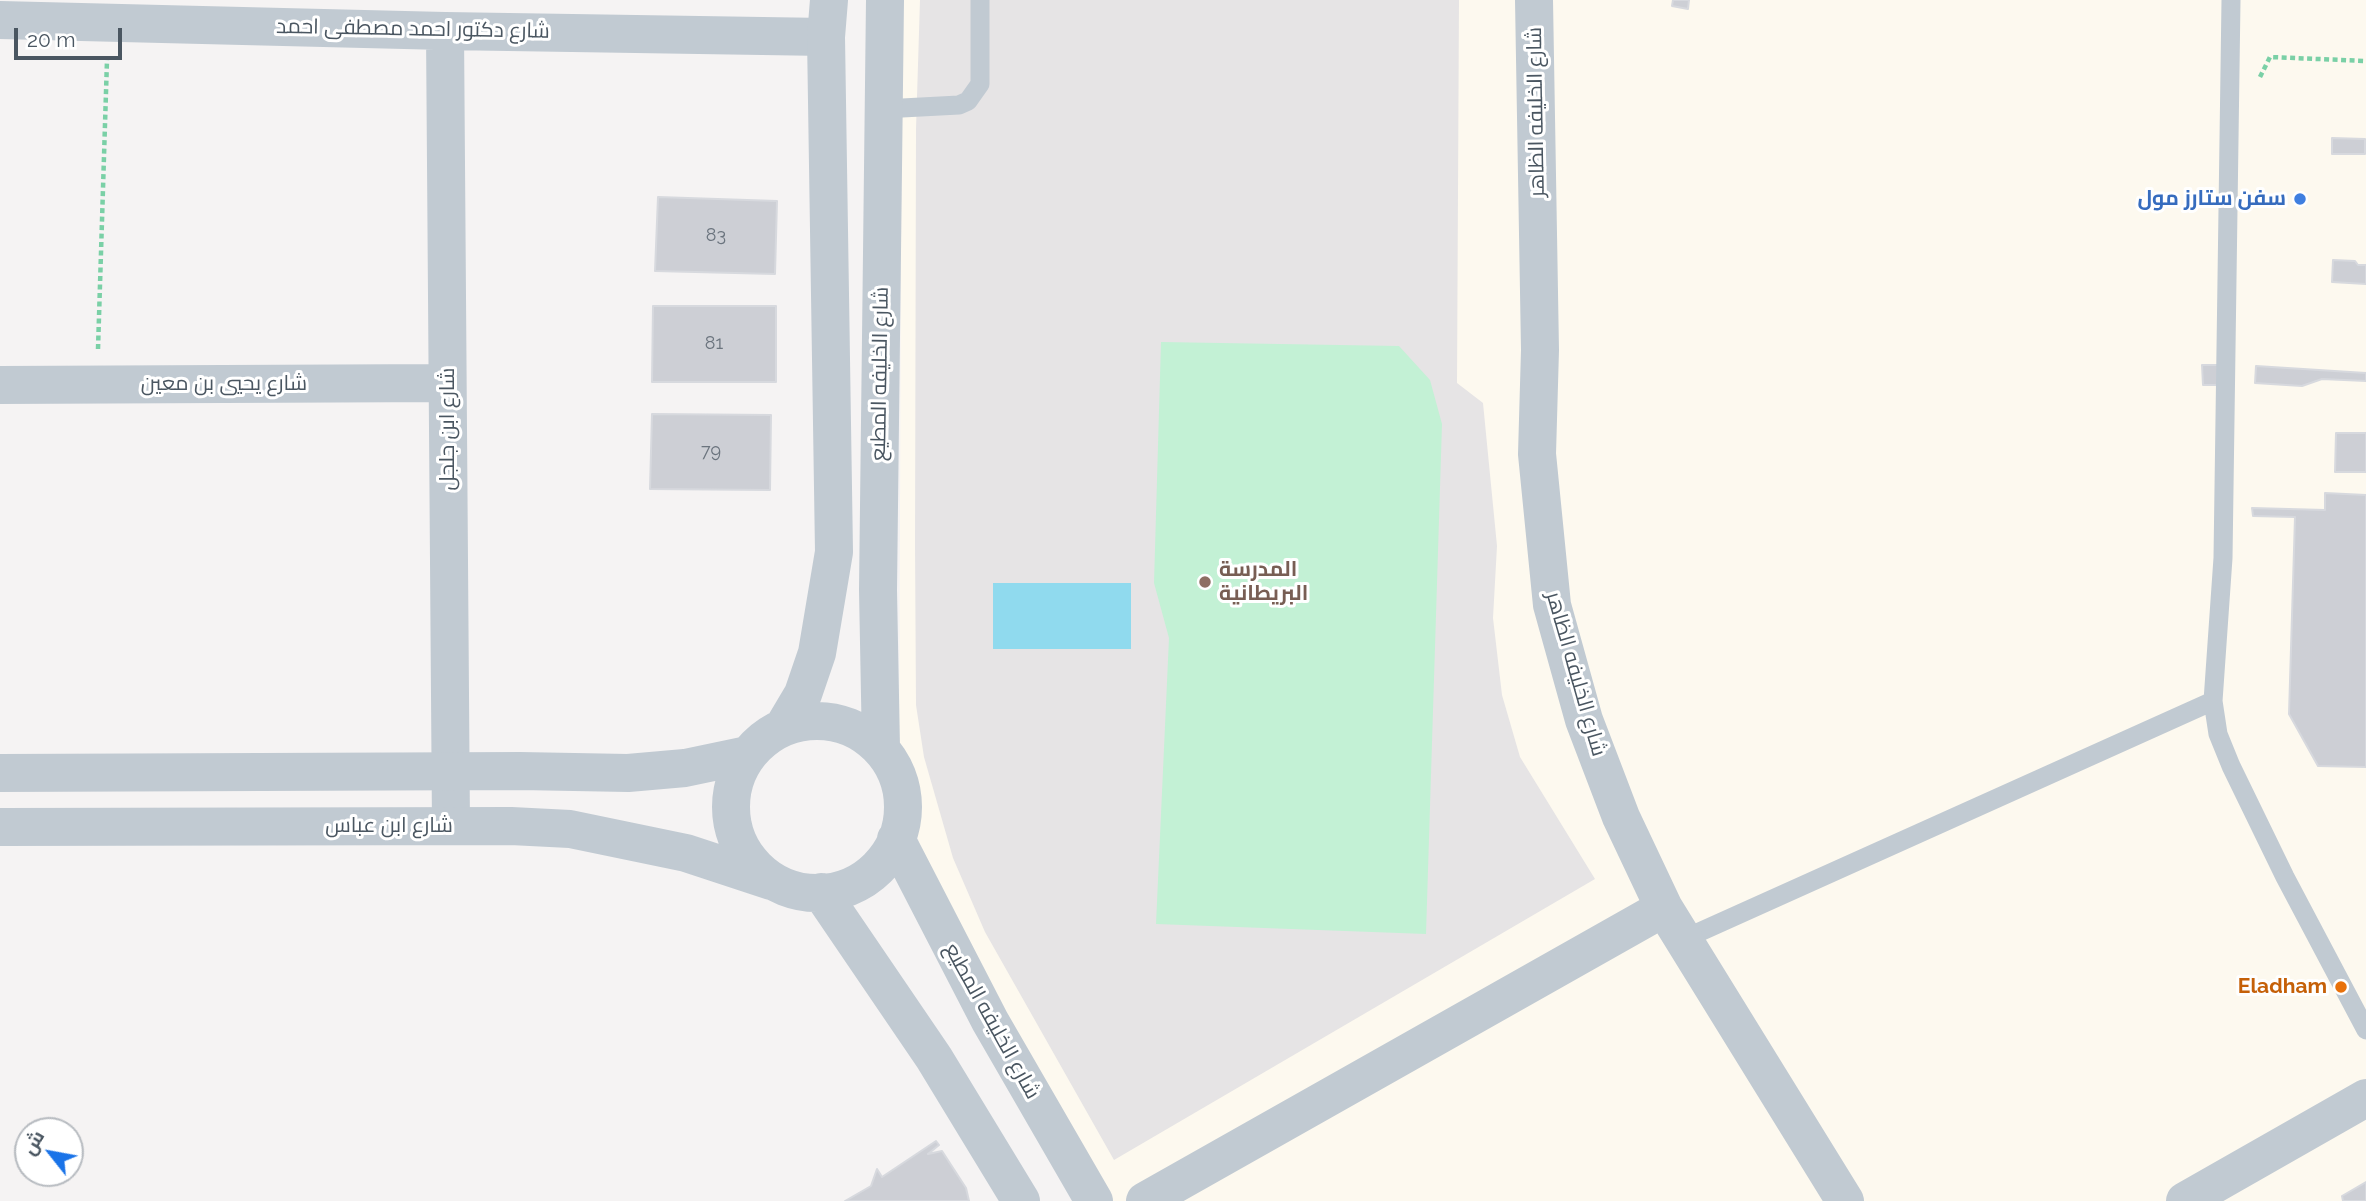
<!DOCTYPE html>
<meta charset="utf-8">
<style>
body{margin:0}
#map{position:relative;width:2366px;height:1201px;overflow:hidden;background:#f5f3f3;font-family:Raleway,Cairo,sans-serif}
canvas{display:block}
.north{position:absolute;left:14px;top:1117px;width:70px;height:70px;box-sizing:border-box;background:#fff;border:2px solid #b7bbc0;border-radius:50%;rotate:301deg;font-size:19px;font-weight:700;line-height:28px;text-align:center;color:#4a5661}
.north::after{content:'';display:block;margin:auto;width:24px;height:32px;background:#1a73e8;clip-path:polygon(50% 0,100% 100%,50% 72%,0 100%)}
.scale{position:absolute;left:14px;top:28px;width:108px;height:32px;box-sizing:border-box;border:4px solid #4a5661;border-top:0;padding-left:9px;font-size:21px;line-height:24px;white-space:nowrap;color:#4a5661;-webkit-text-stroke:5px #fff;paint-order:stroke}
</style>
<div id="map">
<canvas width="2366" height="1201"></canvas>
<div class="north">ش</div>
<div class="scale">20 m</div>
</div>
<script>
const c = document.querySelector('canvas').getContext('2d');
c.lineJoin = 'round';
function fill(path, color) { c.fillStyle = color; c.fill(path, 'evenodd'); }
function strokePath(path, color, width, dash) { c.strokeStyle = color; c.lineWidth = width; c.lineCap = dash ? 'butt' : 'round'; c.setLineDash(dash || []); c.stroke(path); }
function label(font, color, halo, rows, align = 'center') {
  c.font = font + ' Raleway,Cairo,sans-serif'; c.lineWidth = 6; c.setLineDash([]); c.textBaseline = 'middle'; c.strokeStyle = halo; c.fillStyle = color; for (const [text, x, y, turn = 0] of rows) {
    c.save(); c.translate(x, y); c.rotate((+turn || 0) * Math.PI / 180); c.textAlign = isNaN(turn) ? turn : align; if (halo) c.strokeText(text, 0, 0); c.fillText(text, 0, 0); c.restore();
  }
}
const commercial = new Path2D(`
 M902,0H2366V1201H1112L930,878L899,776Z`);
const education = new Path2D(`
 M920,0H1459L1457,383L1483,403L1497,546L1493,618L1502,695L1520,757L1595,879L1114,1160L985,932L953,858L924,757L916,705L915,544L916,129Z`);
const green = new Path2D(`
 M1161,342L1399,346L1430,380L1442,424L1426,934L1156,924L1169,638L1154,583Z`);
const water = new Path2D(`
 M993,583H1131V649H993Z`);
const building = new Path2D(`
 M1673,0H1689L1688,9L1672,6Z
 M2332,138L2365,139V154H2332Z
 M658,197L777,201L775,274L655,271Z
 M2333,260L2355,261L2358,265H2366V284L2332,282Z
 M653,306H776V382H652Z
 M2202,365H2218L2217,385H2203Z
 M2256,366L2366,373V381L2322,379L2302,386L2255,383Z
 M652,414L771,415L770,490L650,489Z
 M2336,433H2366V472H2335Z
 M2325,493L2366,495V767L2318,766L2289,714L2295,517L2253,516L2252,508L2325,510Z
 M936,1141L939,1145L928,1154L942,1151L966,1188L969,1201H845L871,1186L877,1169L882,1177Z
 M2366,1182V1201H2343L2342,1196Z`);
const path = new Path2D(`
 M2260,77L2270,57L2366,61
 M98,349L107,60`);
const service = new Path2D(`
 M2231,0L2223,558L2213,701L2218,734L2231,766L2285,877L2366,1030
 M883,109L959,105L968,101L980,84V0
 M1684,939L2213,701`);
const minor = new Path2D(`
 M1534,0L1540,350L1537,454L1552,605L1584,720L1621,817L1664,908L1845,1201
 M0,20L445,31L826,37
 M445,31L451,826
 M0,385L447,383
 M1145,1201L1664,908
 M2185,1201L2366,1098`);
const tertiary = new Path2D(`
 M731 807a86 86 0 1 1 172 0a86 86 0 1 1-172 0Z
 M784,726L803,694L817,653L834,552L826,37L829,0
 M881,748L878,590L885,0
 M0,773L520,771L628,773L685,768L747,755
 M0,827L511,826L570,829L686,853L771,881
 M896,839L990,1021L1094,1201
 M821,892L934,1058L1021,1201`);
const markers = [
 [2300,199,7,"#3f7fe0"],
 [1205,582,7,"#8d6e63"],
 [2341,987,7,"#e8710a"]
];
const numberNames = [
 ["83",716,236],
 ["81",714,344],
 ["79",711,452]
];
const streetNames = [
 ["شارع دكتور احمد مصطفى احمد",413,29,1],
 ["شارع الخليفه الظاهر",1536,112,-91],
 ["شارع الخليفه المطيع",880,374,-89],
 ["شارع يحيي بن معين",224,384],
 ["شارع ابن جلجل",448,429,-90],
 ["شارع الخليفه الظاهر",1576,674,74],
 ["شارع ابن عباس",389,826],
 ["شارع الخليفه المطيع",992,1021,61]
];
const shopNames = [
 ["سفن ستارز مول",2286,199]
];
const educationNames = [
 ["المدرسة",1219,570],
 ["البريطانية",1219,594]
];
const foodNames = [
 ["Eladham",2327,987]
];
fill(commercial, '#fdf9ef');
fill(education, '#e6e4e5');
fill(green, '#c3f1d5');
fill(water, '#90daee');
fill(building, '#cdcfd5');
strokePath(building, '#d7d9de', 2);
strokePath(path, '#7ad0a6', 4.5, [5, 3.5]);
strokePath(service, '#c1cad2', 19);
strokePath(minor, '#c1cad2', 38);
strokePath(tertiary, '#c1cad2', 38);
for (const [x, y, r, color] of markers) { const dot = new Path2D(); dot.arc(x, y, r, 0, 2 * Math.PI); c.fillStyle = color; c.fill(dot); strokePath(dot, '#fff', 2.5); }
label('18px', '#6b747e', null, numberNames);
label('21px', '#4a5661', '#fff', streetNames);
label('bold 21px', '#366cbe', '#fff', shopNames, 'right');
label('bold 21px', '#785e54', '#fff', educationNames, 'left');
label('bold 21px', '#c56008', '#fff', foodNames, 'right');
</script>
